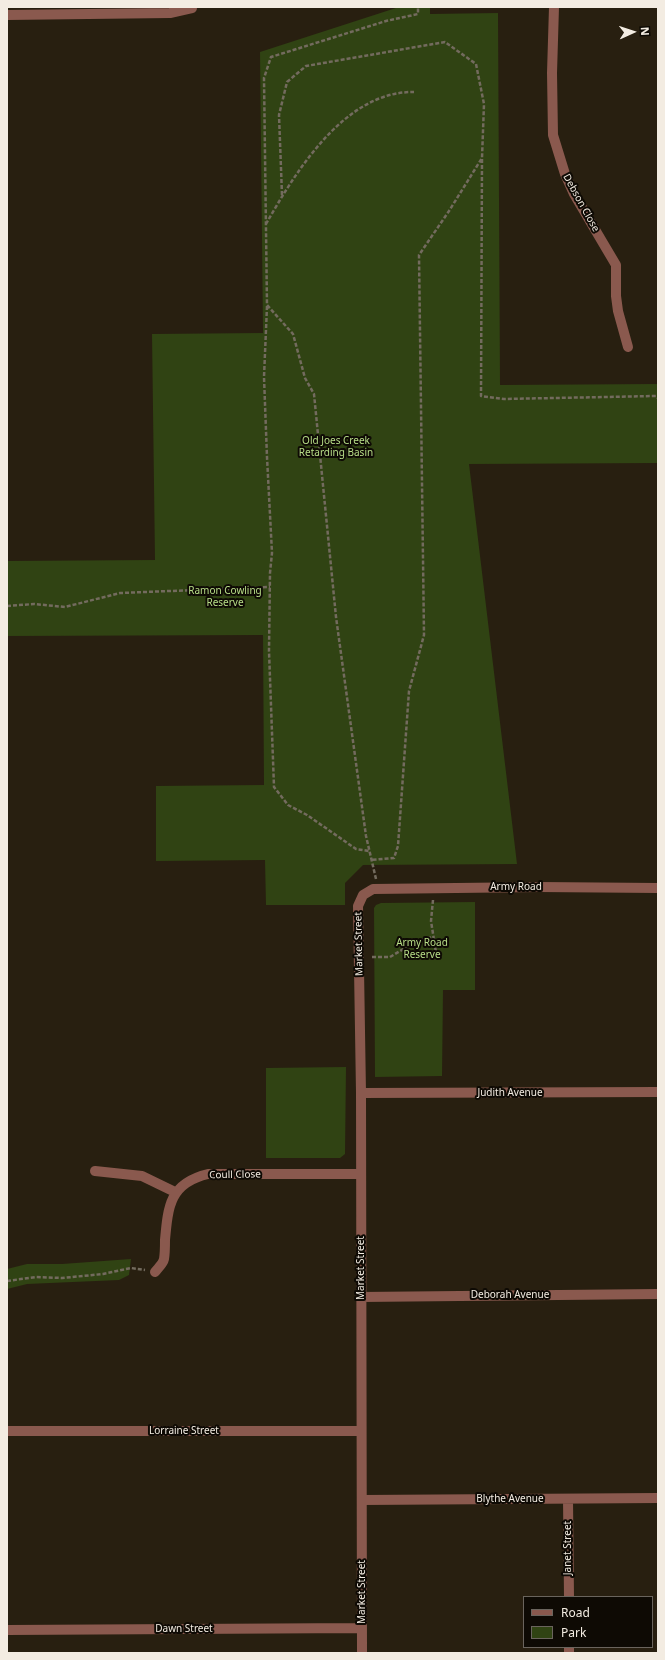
<!DOCTYPE html>
<style>
body{margin:0}
#map{position:relative;width:665px;height:1660px;overflow:hidden;background:#281f10;font-family:"Noto Sans",sans-serif}
canvas{display:block}
.frame{position:absolute;inset:0;border:8px solid #f3ece2;pointer-events:none}
.legend{position:absolute;left:523px;top:1596px;width:130px;height:52px;box-sizing:border-box;background:#0e0a04;border:1px solid #6a645d;margin:0;padding:5px 7px;list-style:none;font-size:12px;color:#f3ece2}
.legend li{display:flex;align-items:center;gap:8px;height:20px}
.legend b{width:20px;border:1px solid #6a645d}
.north{position:absolute;left:613px;top:12px;width:40px;height:40px;-webkit-text-stroke:3px #0e0a04;paint-order:stroke;rotate:87deg;font-size:11px;font-weight:700;line-height:16px;text-align:center;color:#f3ece2}
.north::after{content:'';display:block;margin:auto;width:14px;height:18px;background:#f3ece2;clip-path:polygon(50% 0,100% 100%,50% 72%,0 100%)}
</style>
<div id="map">
<canvas width="665" height="1660"></canvas>
<div class="frame"></div>
<ul class="legend">
<li><b style="height:5px;background:#8a594e"></b>Road</li>
<li><b style="height:11px;background:#304313"></b>Park</li>
</ul>
<div class="north">N</div>
</div>
<script>
const c = document.querySelector('canvas').getContext('2d');
c.lineJoin = 'round';
function fill(path, color) { c.fillStyle = color; c.fill(path, 'evenodd'); }
function strokePath(path, color, width, dash) { c.strokeStyle = color; c.lineWidth = width; c.lineCap = dash ? 'butt' : 'round'; c.setLineDash(dash || []); c.stroke(path); }
function label(font, color, halo, rows, align = 'center') {
  c.font = font + ' "Noto Sans",sans-serif'; c.lineWidth = 4; c.setLineDash([]); c.textBaseline = 'middle'; c.strokeStyle = halo; c.fillStyle = color; for (const [text, x, y, turn = 0] of rows) {
    c.save(); c.translate(x, y); c.rotate((+turn || 0) * Math.PI / 180); c.textAlign = isNaN(turn) ? turn : align; if (halo) c.strokeText(text, 0, 0); c.fillText(text, 0, 0); c.restore();
  }
}
const green = new Path2D(`
 M399,7H430V14L498,13L500,385L658,384V463L469,464L517,864L363,865L345,883V905H266L265,860L156,861V786L264,785L263,635L7,636V561L155,560L152,334L263,333L260,52Z
 M475,902V990H443L442,1076L375,1077L374,908L376,905L381,903Z
 M346,1067L345,1154L340,1158H266V1068Z
 M131,1259L129,1275L119,1280L27,1284L7,1289V1269L27,1264H62Z`);
const path = new Path2D(`
 M482,159L481,396L504,399L656,396L658,398
 M282,195L279,115L287,82L306,66L445,42L476,64L484,104L482,158L449,211L419,255L424,635L409,691L398,846L394,858L371,860
 M266,224C296,171 345,91 414,92
 M267,306L264,377L267,457L272,553L270,573L269,651L274,787L288,805L307,815L356,849L369,851
 M7,606L34,604L65,607L120,593L270,587
 M376,879L366,836L336,617L314,394L305,378L293,334L267,305L264,78L271,57L386,21L418,14V7
 M433,900L431,921L437,959
 M372,957H390L417,941L433,937
 M7,1281L36,1277L62,1278L103,1274L131,1268L145,1270`);
const minor = new Path2D(`
 M554,7L552,73L553,135L565,174L574,194L616,265V296L618,311L628,347
 M7,15L170,13L192,8
 M361,1093L658,1092
 M95,1171L142,1176L175,1192
 M155,1272C158,1268 163,1264 164,1259C165,1253 165,1246 165,1240C168,1206 170,1183 208,1174H361
 M361,1297L658,1294
 M7,1431H361
 M568,1499L569,1597
 M362,1500L658,1498
 M7,1630L362,1628
 M569,1647V1653
 M362,1653L361,1093L358,906L363,895L373,889L539,887L658,888`);
const streetNames = [
 ["Debson Close",581,203,61],
 ["Army Road",516,887],
 ["Market Street",359,944,-91],
 ["Judith Avenue",510,1093],
 ["Coull Close",235,1175,-1],
 ["Market Street",361,1268,-90],
 ["Deborah Avenue",510,1295],
 ["Lorraine Street",184,1431],
 ["Blythe Avenue",510,1499],
 ["Janet Street",568,1548,-90],
 ["Market Street",362,1592,-90],
 ["Dawn Street",184,1629]
];
const parkNames = [
 ["Old Joes Creek",336,441],
 ["Retarding Basin",336,453],
 ["Ramon Cowling",225,591],
 ["Reserve",225,603],
 ["Army Road",422,943],
 ["Reserve",422,955]
];
fill(green, '#304313');
strokePath(path, '#736b5e', 2.5, [4, 2]);
strokePath(minor, '#8a594e', 10);
label('10px', '#f3ece2', '#0e0a04', streetNames);
label('10px', '#b8de88', '#0e0a04', parkNames);
</script>
